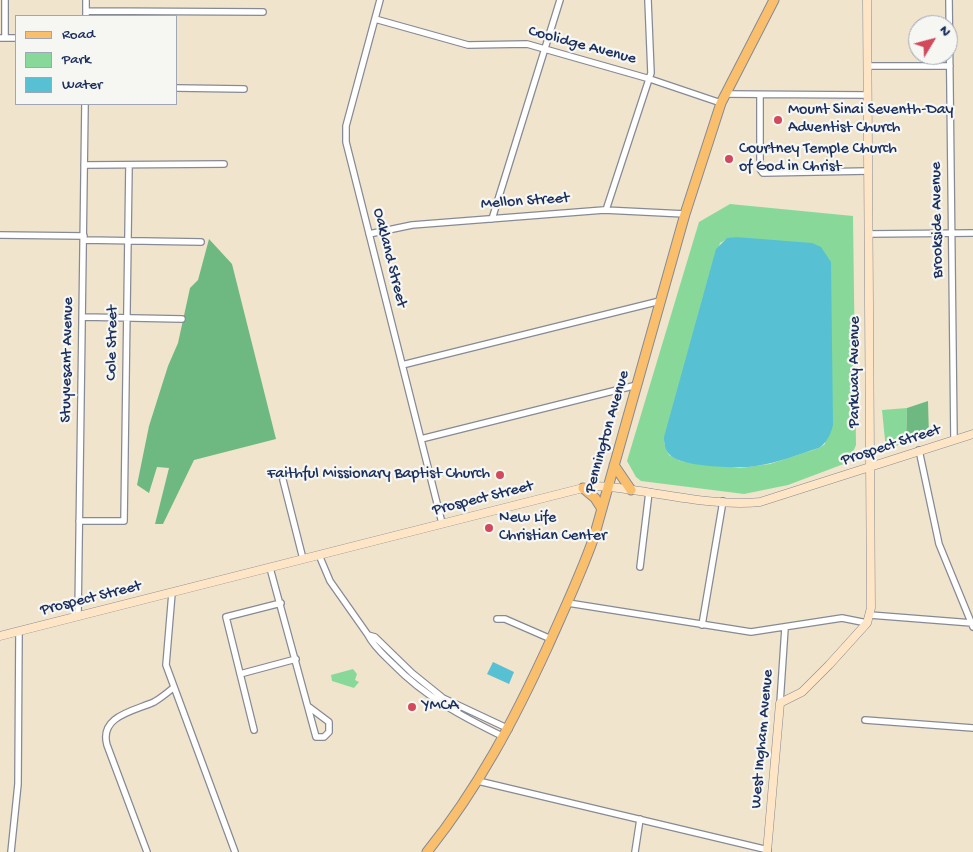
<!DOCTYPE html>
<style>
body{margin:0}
#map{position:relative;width:973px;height:852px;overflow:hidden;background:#f1e4cc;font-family:"Gochi Hand",sans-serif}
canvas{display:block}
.legend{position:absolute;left:15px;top:15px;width:162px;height:90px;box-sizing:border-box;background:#f6f6f2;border:1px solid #9ea6b7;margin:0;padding:6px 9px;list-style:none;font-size:15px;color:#1b2f5e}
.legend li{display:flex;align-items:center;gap:10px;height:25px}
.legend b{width:25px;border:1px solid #9ea6b7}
.north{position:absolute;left:908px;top:15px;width:50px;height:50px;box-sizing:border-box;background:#f6f6f2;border:1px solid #9ea6b7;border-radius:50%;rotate:53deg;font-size:14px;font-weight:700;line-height:20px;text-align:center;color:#1b2f5e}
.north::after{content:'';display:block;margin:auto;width:18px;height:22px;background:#d1495b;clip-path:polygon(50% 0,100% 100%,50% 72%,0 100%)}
</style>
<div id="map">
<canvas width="973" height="852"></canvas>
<ul class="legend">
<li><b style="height:6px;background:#f9bf6d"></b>Road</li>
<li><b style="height:14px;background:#88d999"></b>Park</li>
<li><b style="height:14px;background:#57c1d3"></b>Water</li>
</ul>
<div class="north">N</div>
</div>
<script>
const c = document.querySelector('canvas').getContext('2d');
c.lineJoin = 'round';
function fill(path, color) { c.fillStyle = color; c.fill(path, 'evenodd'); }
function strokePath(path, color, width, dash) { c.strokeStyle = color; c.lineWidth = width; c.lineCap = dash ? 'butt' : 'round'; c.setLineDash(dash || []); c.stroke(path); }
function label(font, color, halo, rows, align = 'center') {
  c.font = font + ' "Gochi Hand",sans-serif'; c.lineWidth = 4.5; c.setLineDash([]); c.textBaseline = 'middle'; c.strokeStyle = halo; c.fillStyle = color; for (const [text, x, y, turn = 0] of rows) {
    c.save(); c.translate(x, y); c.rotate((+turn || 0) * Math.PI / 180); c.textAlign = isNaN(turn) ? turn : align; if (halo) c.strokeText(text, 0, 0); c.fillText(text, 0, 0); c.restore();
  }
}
const green = new Path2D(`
 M730,204L853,216L856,445L849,462L788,485L744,494L641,481L636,477L627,461L699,222ZM736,237L831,262L825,444L819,448L770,464L740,468L680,461L669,455L664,443L720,243L727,239Z
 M907,408L906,442L886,450L882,410Z
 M353,669L357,674L355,680L359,682L354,688L332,681L331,675Z`);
const forest = new Path2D(`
 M209,239L232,264L276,439L194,460L163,524H155L169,468L157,467L149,493L137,485L149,426L168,366L178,343L190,288L198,280Z
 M928,401L929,437L906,442L907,408Z`);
const water = new Path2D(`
 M736,237L812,243L821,247L831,262L833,425C831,434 827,442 819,448C799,454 778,463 756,466C740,469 681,467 670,455C665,450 664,444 664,437L716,249L727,238Z
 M493,662L514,672L509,684L487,674Z`);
const street = new Path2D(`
 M86,0V16
 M380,0L346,126V142L442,523
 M949,0L954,439
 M86,11L263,12
 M375,19L468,45L527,44L650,79L721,103
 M0,38H16
 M5,38V0
 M867,66H950
 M176,88L244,89
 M725,94L867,95
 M760,96V169L763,173L868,171
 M84,165L224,164
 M606,210L651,73L648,0
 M492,219L560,0
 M369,234L412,225L604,210L685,214
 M868,234L973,233
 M0,235L84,236
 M84,240L201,242
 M83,317L182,319
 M402,365L660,301
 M421,439L637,385
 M919,450L939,544L973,627
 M283,480L303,559
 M79,521H124L129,165
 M319,555L330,581L368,635
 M640,567L649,492
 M270,568L316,737H324L329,732V722L309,707
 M172,593L166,665L235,852
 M568,603L751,632L842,618L867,623
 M870,615L972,623
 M78,616L85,104
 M497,619H505L551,639
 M702,625L723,501
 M240,674L296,659
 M780,703L785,628
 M865,720L973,728
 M254,730L226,617L281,603
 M504,737C463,717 425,697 393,664C384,655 374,647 368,635L375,637L412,673L443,698L509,729
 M478,781L768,850
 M11,852L18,784L19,631
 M147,852L107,745C99,716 134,711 154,702C161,698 167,693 173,688
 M635,852L640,819`);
const secondary = new Path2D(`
 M0,636L583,488C601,484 616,488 633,490C674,496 719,506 760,502L973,434
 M767,852L780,703L802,692L829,665L867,623L871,608L867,0`);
const primary = new Path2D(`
 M614,465L631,490
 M583,488L595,498L602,509
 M427,852C479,787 514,720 548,646C564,610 581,574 594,537L685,214L721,103L774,0`);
const markers = [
 [778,120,5,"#d1495b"],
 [729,159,5,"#d1495b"],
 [500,475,5,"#d1495b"],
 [489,528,5,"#d1495b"],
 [412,707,5,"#d1495b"]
];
const streetNames = [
 ["Coolidge Avenue",582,46,15],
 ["Mellon Street",525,202,-4],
 ["Brookside Avenue",938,220,-91],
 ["Oakland Street",389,258,76],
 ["Cole Street",113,343,-89],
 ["Stuyvesant Avenue",68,360,-89],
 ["Parkway Avenue",856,372,-90],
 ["Pennington Avenue",608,432,-74],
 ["Prospect Street",891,446,-18],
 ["Prospect Street",483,499,-14],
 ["Prospect Street",91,599,-14],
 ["West Ingham Avenue",763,739,-85]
];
const poiNames = [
 ["Mount Sinai Seventh-Day",788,111],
 ["Adventist Church",788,129],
 ["Courtney Temple Church",739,150],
 ["of God in Christ",739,168],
 ["Faithful Missionary Baptist Church",490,475,"right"],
 ["New Life",499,519],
 ["Christian Center",499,537],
 ["YMCA",422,707]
];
fill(green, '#88d999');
fill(forest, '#6eb981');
fill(water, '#57c1d3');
strokePath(street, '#868a95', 8);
strokePath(secondary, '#868a95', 9);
strokePath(primary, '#868a95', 11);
strokePath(street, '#fff', 5.5);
strokePath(secondary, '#fde5c5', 8);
strokePath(primary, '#f9bf6d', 9);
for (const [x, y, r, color] of markers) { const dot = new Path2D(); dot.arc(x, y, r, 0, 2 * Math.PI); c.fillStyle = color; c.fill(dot); strokePath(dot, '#f6f6f2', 2); }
label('16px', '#1b2f5e', '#f6f6f2', streetNames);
label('16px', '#1b2f5e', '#f6f6f2', poiNames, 'left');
</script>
